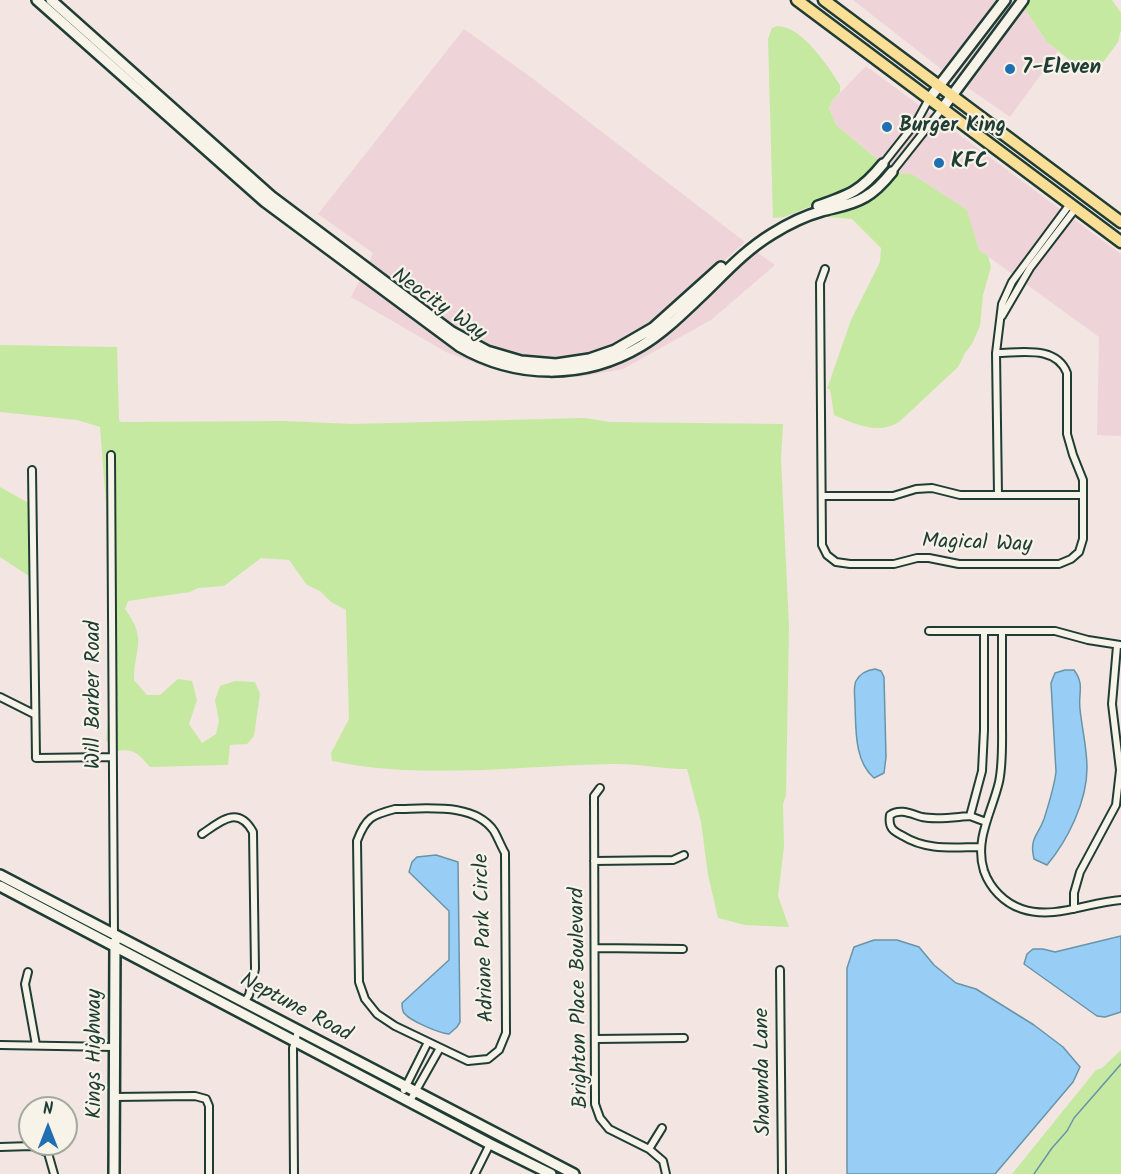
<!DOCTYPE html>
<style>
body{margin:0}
#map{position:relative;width:1121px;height:1174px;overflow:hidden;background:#f3e5e1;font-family:Kalam,sans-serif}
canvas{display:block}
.north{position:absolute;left:18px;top:1096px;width:60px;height:60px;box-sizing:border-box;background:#f7f3e8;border:2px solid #a1aaa0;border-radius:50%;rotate:0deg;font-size:16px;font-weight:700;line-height:24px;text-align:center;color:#1f3d34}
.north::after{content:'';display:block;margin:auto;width:21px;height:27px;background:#1f6fb2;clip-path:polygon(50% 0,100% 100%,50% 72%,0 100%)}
</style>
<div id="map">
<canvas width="1121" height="1174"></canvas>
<div class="north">N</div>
</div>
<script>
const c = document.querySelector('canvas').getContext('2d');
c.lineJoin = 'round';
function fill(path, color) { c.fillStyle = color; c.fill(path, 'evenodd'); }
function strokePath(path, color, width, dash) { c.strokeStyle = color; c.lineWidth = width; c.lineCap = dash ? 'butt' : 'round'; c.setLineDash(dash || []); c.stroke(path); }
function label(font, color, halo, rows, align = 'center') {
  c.font = font + ' Kalam,sans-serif'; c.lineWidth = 4.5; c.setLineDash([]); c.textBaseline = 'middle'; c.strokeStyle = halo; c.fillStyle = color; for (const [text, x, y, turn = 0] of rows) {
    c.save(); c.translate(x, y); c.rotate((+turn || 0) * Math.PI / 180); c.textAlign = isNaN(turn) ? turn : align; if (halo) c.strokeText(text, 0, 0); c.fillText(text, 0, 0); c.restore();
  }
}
const built = new Path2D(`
 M853,0H998L945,72Z
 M1009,0H1018L959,82L951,76Z
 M1022,5L1047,42L1058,51L1010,117L964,85Z
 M464,29L532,78L745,242L652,325L614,347L589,355L556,360L522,358L495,350L454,329L369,264L373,253L318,214Z
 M866,66L1121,254V436L1097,435L1099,337L979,250L966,210L912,174L895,173L836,125L829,108L832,101Z
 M754,250L775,265L711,320L623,369L579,377L538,376L485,367L446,352L351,297L361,278L490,365L520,373L557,375L574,373L628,357Z`);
const green = new Path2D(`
 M1027,0H1112L1121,13V30L1118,42L1104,61L1083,71L1047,42L1022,5Z
 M777,26C802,26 828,66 840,85V92L832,101L829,108L836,125L881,162L856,188L784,217L773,218L768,39L772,28Z
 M895,173L912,174L967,210L979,250L988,256L991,267L983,295L980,326L972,344L965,353L958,367L899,422C879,435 854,424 834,415L830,389H827L851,320L880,262L881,248L852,219L815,216L844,209Z
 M0,345L117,347L119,420L121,422L285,421L352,424L585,418L610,422L783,424L781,459L789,626L786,795L783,804L784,847L778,896L789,927L745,925L718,918L708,875L701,822L687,769C661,769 636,763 610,764C517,766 423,780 332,761L331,753L349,719L346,610L331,602L320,591L307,585L289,560L261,558L224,586L198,588L190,592L128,601L125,609C148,640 134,648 134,680L147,695H160L178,679L192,681L197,700L189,724L202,743L216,734L219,721L215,700L220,686L235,681L255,682L260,694L254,736L247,744L230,745L228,765L150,767C138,754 135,748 116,751L106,740L109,711L106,505L100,427L77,420L0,412Z
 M0,487L34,506L35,580L0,557Z
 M1121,1050V1174H1012L1096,1070L1102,1068Z`);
const water = new Path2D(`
 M875,669L881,671L884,677L886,757L884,773L874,778C854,761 856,728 855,704C855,697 853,687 856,681C860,673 868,670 875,669Z
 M1065,670H1074C1085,685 1078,692 1080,709C1082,729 1087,748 1087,768C1087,801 1068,840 1047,865L1034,859C1029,838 1038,836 1044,819C1049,803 1054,788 1056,772L1051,683L1055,673Z
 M436,855L458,862L460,1022L457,1027L449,1034C439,1033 410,1021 404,1013C402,1010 402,1006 402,1003L449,960V911L409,872L412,862L417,857Z
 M1121,936V1012L1105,1017L1097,1016L1024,964L1027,954L1033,949H1043L1055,952Z
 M874,940H897L919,947L934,965L956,983L976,989L1034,1025L1063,1047L1080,1067L1073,1082L995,1174H847V968L854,947Z`);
const stream = new Path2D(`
 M1034,1174L1052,1148L1067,1131L1074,1118L1121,1064`);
const street = new Path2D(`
 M883,164L917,121L929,99
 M892,172L942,109
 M825,269L820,283L822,545L827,555L836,562L850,564H894L917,558H929L959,564H1059L1071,559L1079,552L1083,539V480L1073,455L1067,434V373C1056,345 1021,353 996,353
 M1002,316L1030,268L1076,208
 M111,455L114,935
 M32,470L36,758L112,757
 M998,495L996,353L1002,304L1012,282L1070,204
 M822,496H893L916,489L932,488L960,495H1083
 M929,631H1055L1088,640L1120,645
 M984,631V730L982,771L970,816L986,822
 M1002,631C1002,661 1002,692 1002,723C1002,742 1003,763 999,782C992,812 974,840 984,871C990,888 1004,903 1022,909C1055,920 1088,902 1121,900
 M0,697L34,714
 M600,788L594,796L595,1104L600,1118L609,1129L649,1149L663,1161L666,1174
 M395,809C426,809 474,802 494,831C498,838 501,846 505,853L506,1033L499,1050L488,1059L468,1061L395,1026L377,1014L365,999L359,982L357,841C366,817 372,815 395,809Z
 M970,816C955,817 937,820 922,817C911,814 900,808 890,815C888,828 893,831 903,836C927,851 954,847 981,847
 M202,834C221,821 238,805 253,832L255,969L249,995L244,1003
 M594,861L673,860L684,855
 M1074,909V893L1080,872L1116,805L1120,770L1112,704L1117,646
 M595,948L683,949
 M780,970L782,1174
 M28,972L25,984L36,1045
 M596,1039L684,1038
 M0,1045L114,1047
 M404,1090L428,1042
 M114,1097L195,1096L206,1099L209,1106V1174
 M410,1101L440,1048
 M0,1147L32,1146L48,1153L54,1174
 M649,1149L662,1128
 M294,1174L293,1048L298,1031
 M475,1174L490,1144`);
const secondary = new Path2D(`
 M37,0L265,202L459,346C516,379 584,380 641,346C663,333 682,314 700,297C724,274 744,251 772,234C788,224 804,216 822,211C836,207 852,205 865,197C876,191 884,182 892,172
 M51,0L271,196L452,332L487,351L521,361L556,364L589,359L615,350L653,328L721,267
 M929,99L1005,0
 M942,109L1023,0
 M818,206C850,195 861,191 883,164
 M0,875L574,1174
 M0,886L490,1144L551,1174
 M114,1174L115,942`);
const highway = new Path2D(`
 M797,0L1121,242
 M824,0L1121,222`);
const markers = [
 [1010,69,6,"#1f6fb2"],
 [887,127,6,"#1f6fb2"],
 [939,163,6,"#1f6fb2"]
];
const poiNames = [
 ["7-Eleven",1022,69],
 ["Burger King",899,127],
 ["KFC",951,163]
];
const streetNames = [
 ["Neocity Way",438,306,35],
 ["Magical Way",977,545,2],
 ["Will Barber Road",95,695,-90],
 ["Adriane Park Circle",486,938,-92],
 ["Brighton Place Boulevard",581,998,-91],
 ["Neptune Road",295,1009,28],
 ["Kings Highway",96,1054,-90],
 ["Shawnda Lane",765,1072,-91]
];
fill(built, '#eed4d9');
fill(green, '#c6e9a2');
fill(water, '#98cef6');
strokePath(water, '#6894a8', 1.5);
strokePath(stream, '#6894a8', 1.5);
strokePath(street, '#1f3d34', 10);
strokePath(secondary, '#1f3d34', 14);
strokePath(highway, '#1f3d34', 15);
strokePath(street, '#f7f3e8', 6);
strokePath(secondary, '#f7f3e8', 9);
strokePath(highway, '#fbdf96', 10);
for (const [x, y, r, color] of markers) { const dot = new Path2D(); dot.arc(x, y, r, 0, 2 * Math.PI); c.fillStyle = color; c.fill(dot); strokePath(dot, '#f7f3e8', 2); }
label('bold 21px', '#1f3d34', '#f7f3e8', poiNames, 'left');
label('21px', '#1f3d34', '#f7f3e8', streetNames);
</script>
